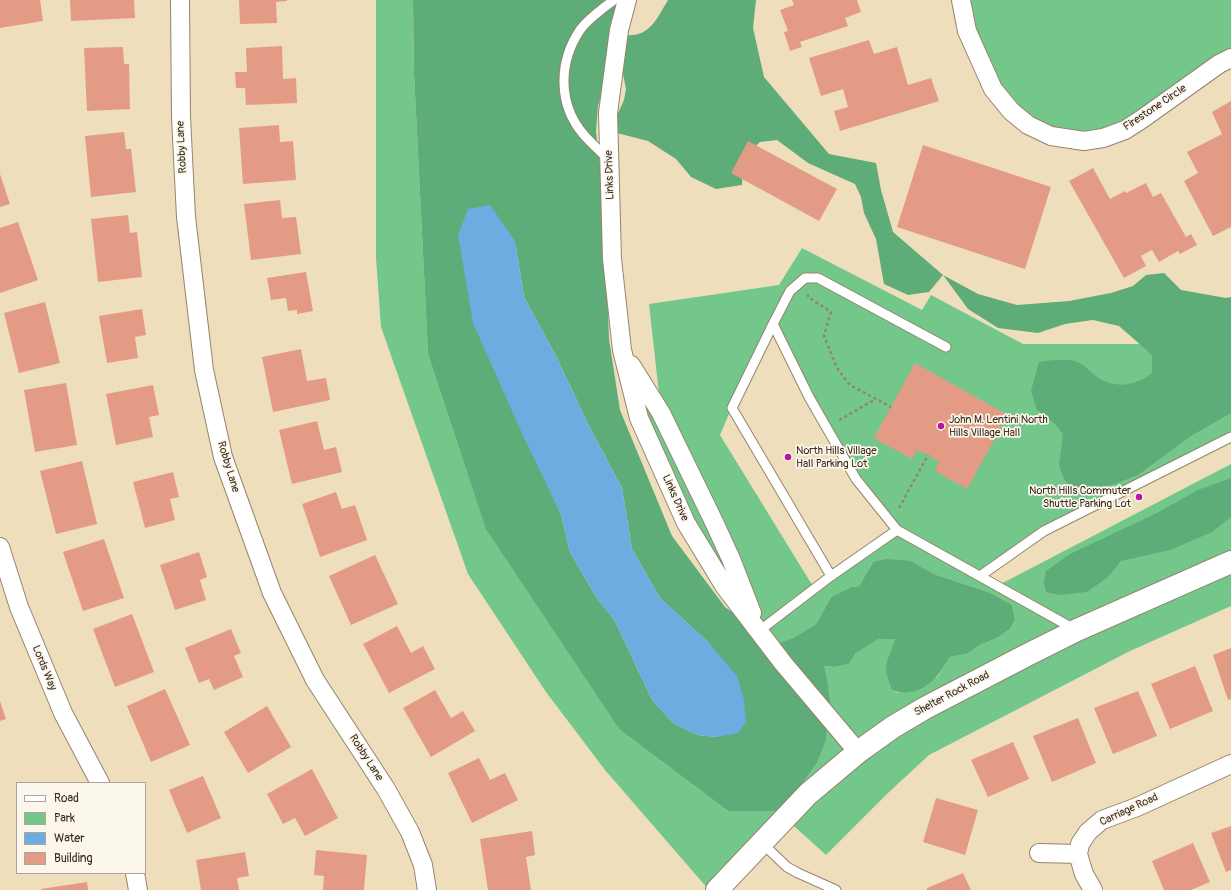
<!DOCTYPE html>
<style>
body{margin:0}
#map{position:relative;width:1231px;height:890px;overflow:hidden;background:#efdebc;font-family:Pangolin,sans-serif}
canvas{display:block}
.legend{position:absolute;left:16px;top:782px;width:130px;height:92px;box-sizing:border-box;background:#fbf7ec;border:1px solid #aea59a;margin:0;padding:5px 7px;list-style:none;font-size:12px;color:#3b2a1e}
.legend li{display:flex;align-items:center;gap:8px;height:20px}
.legend b{width:20px;border:1px solid #aea59a}
</style>
<div id="map">
<canvas width="1231" height="890"></canvas>
<ul class="legend">
<li><b style="height:5px;background:#fff"></b>Road</li>
<li><b style="height:11px;background:#73c78b"></b>Park</li>
<li><b style="height:11px;background:#6dace0"></b>Water</li>
<li><b style="height:11px;background:#e49b85"></b>Building</li>
</ul>
</div>
<script>
const c = document.querySelector('canvas').getContext('2d');
c.lineJoin = 'round';
function fill(path, color) { c.fillStyle = color; c.fill(path, 'evenodd'); }
function strokePath(path, color, width, dash) { c.strokeStyle = color; c.lineWidth = width; c.lineCap = dash ? 'butt' : 'round'; c.setLineDash(dash || []); c.stroke(path); }
function label(font, color, halo, rows, align = 'center') {
  c.font = font + ' Pangolin,sans-serif'; c.lineWidth = 3.5; c.setLineDash([]); c.textBaseline = 'middle'; c.strokeStyle = halo; c.fillStyle = color; for (const [text, x, y, turn = 0] of rows) {
    c.save(); c.translate(x, y); c.rotate((+turn || 0) * Math.PI / 180); c.textAlign = isNaN(turn) ? turn : align; if (halo) c.strokeText(text, 0, 0); c.fillText(text, 0, 0); c.restore();
  }
}
const green = new Path2D(`
 M376,0H413L414,73L428,353L620,730L728,811H783L817,763L826,741L830,699L828,684L823,666L835,667L849,664L856,653L879,639H895L887,676L892,690L898,693L937,677L950,657L967,654L980,645L997,638L1010,629L1015,620L1012,605L991,593L934,574L911,561L873,562L859,586L851,587L831,597L816,624L793,638L770,646L686,523L622,350L661,412L649,304L779,285L802,248L922,310L931,295L1023,344H1231V437L1044,531L980,576L997,586L1231,464V606L1130,651L929,755L888,793L826,855L785,818L709,890L605,770L546,692L468,574L381,327L376,258ZM773,326L856,479L897,530L814,588L720,435L732,407Z
 M961,0H1231V58L1142,119L1084,141L1011,111Z`);
const forest = new Path2D(`
 M413,0H616L624,35C650,38 657,18 668,0H756L753,28L764,77L829,154L876,163L881,190L893,232L943,275L978,294L1017,305L1069,301L1111,293L1133,286L1146,275L1164,273L1181,290L1226,298L1231,297V413L1191,436L1138,475L1115,484L1086,491L1070,486L1064,479L1059,466L1063,434L1055,424L1037,410L1031,391L1039,362C1050,360 1068,358 1078,362C1086,366 1093,375 1100,379C1118,389 1137,385 1152,373V355L1119,326L1093,320L1065,324L1038,333L998,328L968,309L943,275L929,292L908,295L884,284L876,239L864,213L861,197L855,184L808,163L777,140L760,142L743,158L742,185L716,189L691,177L676,159L648,141L617,133L615,120L624,100L626,89L622,69L613,53L598,106L596,131L604,202L609,339L620,410L672,536L725,607L759,631L770,646L793,638L816,624L831,597L851,587L859,586L873,562L887,559L911,561L934,574L991,593L1012,605L1015,620L1010,629L997,638L980,645L967,654L950,657C946,663 942,670 937,676C926,689 908,697 892,690C889,683 886,675 886,668C886,660 893,648 895,639H879L856,653L849,664L835,667L824,666L828,684L830,699L826,741L817,763L783,811H728L620,730L486,529L428,353L414,73ZM515,241L524,297L556,356L588,424L622,488L632,549L660,598L708,642L717,737L698,735L674,724L652,700L615,621L596,597L570,552L561,514L546,482Z
 M1231,478V517L1212,532L1170,550L1121,561L1108,577L1087,592L1060,595L1046,592L1044,582L1046,571L1070,554L1155,514L1198,490Z`);
const water = new Path2D(`
 M490,205L515,241L524,297L556,356L588,424L622,488L632,549L660,598L708,642L737,676L744,700L746,722L738,733L717,737L698,735L674,724L652,700L615,621L596,597L570,552L561,514L524,438L473,323L458,235L468,209Z`);
const building = new Path2D(`
 M0,0H40L43,21L0,28Z
 M70,0H134L135,18L71,21Z
 M239,0H287V1L276,2L277,23L240,24Z
 M792,0H857L861,12L845,18L848,26L800,42L802,47L790,51L784,32L788,31L780,10L794,5Z
 M869,40L874,54L897,47L908,85L931,78L939,101L840,131L834,111L848,107L843,89L821,96L809,58Z
 M282,46L283,79L296,78L297,103L246,105L245,88H236L235,72H247L246,48Z
 M123,47L124,64H129L130,109L87,111L84,48Z
 M1231,101V227L1213,236L1184,181L1198,173L1187,152L1222,134L1212,112Z
 M279,125L280,142L293,141L296,180L243,184L239,128Z
 M124,132L126,149H131L136,192L91,197L85,136Z
 M748,141L837,189L819,221L731,173Z
 M923,145L1051,187L1025,269L897,227Z
 M1093,168L1110,199L1125,191L1126,193L1146,183L1153,197L1161,193L1186,237L1191,234L1197,245L1180,254L1178,251L1159,262L1152,250L1141,256L1146,266L1124,278L1069,181Z
 M0,174L10,204L0,207Z
 M280,200L282,218L296,217L301,254L251,260L244,204Z
 M128,215L130,233L137,232L142,277L98,282L91,219Z
 M18,222L38,280L0,293V228Z
 M306,272L313,311L297,314V310L288,311L286,298L271,300L267,278Z
 M45,302L60,363L19,373L4,313Z
 M142,309L146,335L135,337L138,358L107,363L99,316Z
 M301,349L307,381L326,378L330,400L273,412L262,357Z
 M915,363L1008,415L967,489L935,471L939,462L928,455L917,450L912,459L874,438Z
 M66,383L77,445L35,452L24,390Z
 M153,385L159,415L149,417L153,437L116,445L106,394Z
 M317,421L324,450L336,447L342,472L292,484L279,430Z
 M82,461L97,524L56,534L40,471Z
 M173,472L179,497L170,499L175,520L145,528L133,482Z
 M336,492L342,509L355,505L367,540L320,557L302,504Z
 M104,539L124,598L83,611L63,552Z
 M199,552L207,577L200,580L206,600L175,610L160,565Z
 M375,555L398,604L351,625L329,576Z
 M132,614L154,672L115,687L93,629Z
 M397,626L411,653L423,646L435,669L389,693L363,644Z
 M231,629L241,653L234,656L243,677L214,690L209,679L199,683L185,648Z
 M1231,648V699L1228,700L1213,655Z
 M1195,666L1213,711L1170,729L1151,684Z
 M165,689L190,745L151,762L127,706Z
 M435,690L451,718L463,711L475,731L431,757L403,708Z
 M1138,691L1157,736L1113,754L1094,708Z
 M0,701L6,719L0,721Z
 M267,706L291,747L248,773L224,732Z
 M1078,718L1096,763L1052,782L1033,736Z
 M1013,742L1029,779L988,797L971,760Z
 M479,758L490,780L505,773L518,800L472,823L448,773Z
 M312,769L338,818L305,836L295,818L283,824L267,794Z
 M203,776L221,818L187,833L169,790Z
 M936,798L978,810L965,855L923,842Z
 M1231,826V870L1226,872L1211,833Z
 M532,831L535,855L526,857L531,890H488L480,839Z
 M1193,843L1210,882L1191,890H1164L1152,861Z
 M316,850L367,855L364,890H323L324,876L314,875Z
 M245,852L249,876L237,878L239,890H201L196,860Z
 M963,873L971,890H927V888Z
 M87,882L88,890H41V889Z`);
const path = new Path2D(`
 M808,294V297L831,312L824,336L837,368L850,385L891,407
 M839,420L876,399
 M899,508L928,455`);
const service = new Path2D(`
 M608,159C600,151 591,143 584,135C558,105 558,63 580,30C589,18 602,9 614,0
 M773,324L790,291L805,278H818L946,347
 M831,576L732,408L773,324L809,397L856,479L897,530L1076,630
 M980,576L1044,531L1231,437
 M759,631L831,576L897,530
 M761,842L787,867L798,873L836,890`);
const minor = new Path2D(`
 M180,0L181,117L186,217L204,370L223,457L272,593L315,680L386,789L410,832L423,865L427,890
 M627,0L619,30L608,113L612,259L622,350L639,418L686,523L725,587L783,663L858,752
 M961,0L967,31L993,89L1011,111L1028,125L1051,136L1084,141L1103,138L1125,130L1142,119L1219,64L1231,58
 M631,365L661,413L714,522L731,559L752,613
 M0,547L19,607L63,713L100,783
 M1039,853L1078,854
 M135,873L138,890
 M1093,890L1084,874L1078,854L1080,844L1088,832L1102,820L1137,807L1231,764`);
const secondary = new Path2D(`
 M717,890L808,794L858,752L893,727L925,708L1027,655L1077,630L1231,562`);
const markers = [
 [941,426,4,"#b5179e"],
 [788,457,4,"#b5179e"],
 [1139,497,4,"#b5179e"]
];
const streetNames = [
 ["Firestone Circle",1155,108,-34],
 ["Robby Lane",182,147,-93],
 ["Links Drive",610,175,-92],
 ["Robby Lane",228,467,73],
 ["Links Drive",675,498,66],
 ["Lords Way",44,668,68],
 ["Shelter Rock Road",952,694,-28],
 ["Robby Lane",366,758,57],
 ["Carriage Road",1129,810,-25]
];
const poiNames = [
 ["John M. Lentini North",949,420],
 ["Hills Village Hall",949,433],
 ["North Hills Village",796,451],
 ["Hall Parking Lot",796,464],
 ["North Hills Commuter",1131,491,"right"],
 ["Shuttle Parking Lot",1131,504,"right"]
];
fill(green, '#73c78b');
fill(forest, '#5eac77');
fill(water, '#6dace0');
fill(building, '#e49b85');
strokePath(service, '#95846d', 11);
strokePath(minor, '#95846d', 20);
strokePath(secondary, '#95846d', 24);
strokePath(path, '#95846d', 2.5, [3, 3]);
strokePath(service, '#fff', 9);
strokePath(minor, '#fff', 18);
strokePath(secondary, '#fff', 22);
for (const [x, y, r, color] of markers) { const dot = new Path2D(); dot.arc(x, y, r, 0, 2 * Math.PI); c.fillStyle = color; c.fill(dot); strokePath(dot, '#fbf7ec', 1.5); }
label('11px', '#3b2a1e', '#fbf7ec', streetNames);
label('11px', '#3b2a1e', '#fbf7ec', poiNames, 'left');
</script>
